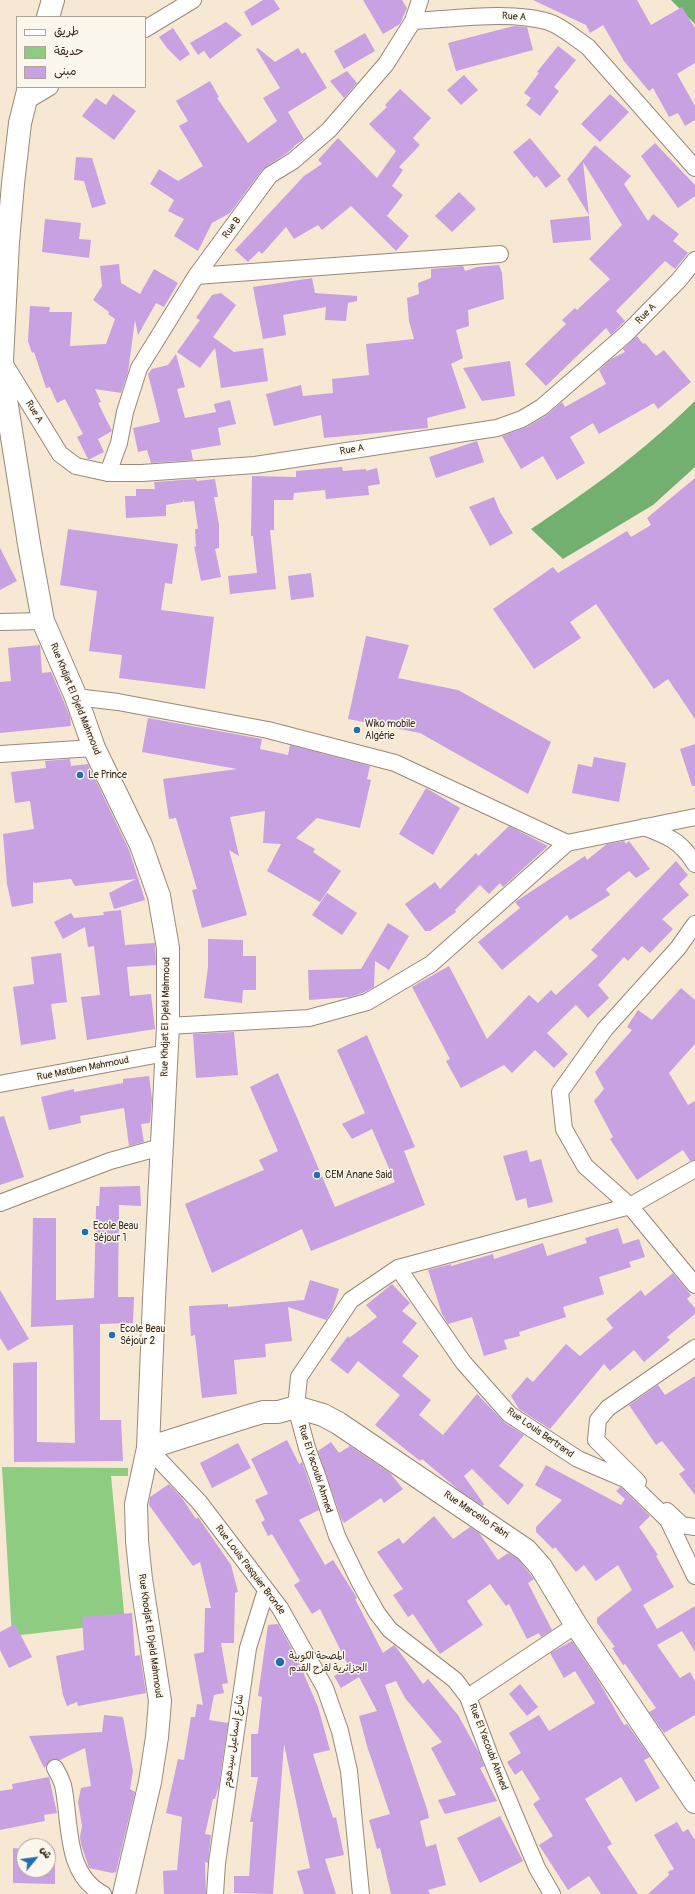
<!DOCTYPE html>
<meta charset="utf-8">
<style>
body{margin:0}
#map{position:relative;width:695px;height:1894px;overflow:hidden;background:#f6e8d2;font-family:Pangolin,"Playpen Sans Arabic",sans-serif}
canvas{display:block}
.legend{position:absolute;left:16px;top:16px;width:130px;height:72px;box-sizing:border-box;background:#fbf7ec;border:1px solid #aea59a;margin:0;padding:5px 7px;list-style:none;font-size:12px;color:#3b2a1e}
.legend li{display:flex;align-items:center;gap:8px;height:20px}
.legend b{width:20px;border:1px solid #aea59a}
.north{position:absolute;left:16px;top:1838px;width:40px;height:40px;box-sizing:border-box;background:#fbf7ec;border:1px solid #aea59a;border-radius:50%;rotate:61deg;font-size:11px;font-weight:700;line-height:16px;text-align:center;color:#3b2a1e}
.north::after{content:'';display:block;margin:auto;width:14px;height:18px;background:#1f6fb2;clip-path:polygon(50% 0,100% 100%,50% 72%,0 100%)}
</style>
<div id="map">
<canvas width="695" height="1894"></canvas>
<ul class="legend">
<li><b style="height:5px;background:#fff"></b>طريق</li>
<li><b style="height:11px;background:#8ecc82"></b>حديقة</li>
<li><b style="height:11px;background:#c7a1e2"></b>مبنى</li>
</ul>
<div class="north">ش</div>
</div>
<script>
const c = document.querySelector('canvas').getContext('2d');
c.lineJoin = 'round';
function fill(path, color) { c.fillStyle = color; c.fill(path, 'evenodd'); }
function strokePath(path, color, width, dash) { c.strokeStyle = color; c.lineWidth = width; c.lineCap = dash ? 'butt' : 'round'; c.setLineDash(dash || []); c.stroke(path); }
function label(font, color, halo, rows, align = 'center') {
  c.font = font + ' Pangolin,"Playpen Sans Arabic",sans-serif'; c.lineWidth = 3; c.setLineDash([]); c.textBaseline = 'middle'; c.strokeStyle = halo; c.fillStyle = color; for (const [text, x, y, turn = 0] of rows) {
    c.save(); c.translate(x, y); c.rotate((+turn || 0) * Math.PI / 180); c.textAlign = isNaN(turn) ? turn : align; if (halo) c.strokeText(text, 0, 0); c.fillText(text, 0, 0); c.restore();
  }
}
const green = new Path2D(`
 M2,1467L128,1468V1476H111L125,1623L12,1636Z`);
const forest = new Path2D(`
 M671,0H695V24Z
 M695,401V467L653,505L563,559L531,529C590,490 644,451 695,401Z`);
const building = new Path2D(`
 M263,0H274L280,9L252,26L244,12Z
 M363,0H402L407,8L400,24L383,34Z
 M533,0H637L651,25L682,7L695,28V63L677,74L695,106V120L685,126L678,113L669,117L653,88L649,91L624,61L603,25L590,33L586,25Z
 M226,22L242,35L210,59L204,51L198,55L190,43Z
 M514,26L527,27L533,50L456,71L448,43Z
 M173,28L190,54L180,61L167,48L159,37Z
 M365,33L375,51L344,69L334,51Z
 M558,46L576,60L554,87L559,91L540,116L526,105L531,98L524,93L539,73L537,72Z
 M258,48L275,62L298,48L302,54L305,52L327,88L288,112L304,139L294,146V147L287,153L263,169L230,213L212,223L198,251L174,236L184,219L168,211L174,200L150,184L159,169L178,181L203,166L179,126L188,121L176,101L210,81L219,97L217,98L248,143L277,121L263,98L280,88L256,49Z
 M347,71L357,83L344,98L330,81Z
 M464,75L478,90L461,105L447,90Z
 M400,89L431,118L413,138L420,145L399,167L403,170L392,186L403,195L387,216L409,236L396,251L351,206L322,230L318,225L294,239L286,227L262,254L259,251L248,262L235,250L304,176L322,164L318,160L338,138L377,178L396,151L369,124L387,107L385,105Z
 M113,94L136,111L114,140L82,116L96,98L106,105Z
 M610,94L629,112L600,142L581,124Z
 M530,138L561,176L546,188L537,176L534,178L513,152Z
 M655,143L695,185V196L678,208L641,156Z
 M595,145L631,176L624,184L648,221L653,214L679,234L673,241L688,253L675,269L665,261L616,311L625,321L611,335L606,328L546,386L525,364L566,324L562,320L575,308L577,310L610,279L589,259L622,225L583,162L589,215L567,179Z
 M76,157L92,158L106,204L92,208L84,181L74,180Z
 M459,192L476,209L452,232L435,216Z
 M589,216L591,240L553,243L550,220Z
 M45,219L81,223L79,239L91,240L89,258L42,252Z
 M119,264L121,283L140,294L154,269L178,283L164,307L156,303L138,335L135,320L128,372L121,393L95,389L101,402L98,403L112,431L98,439L104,452L90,459H88L77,437L83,434L65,399L57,403L50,387L46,388L34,352L32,353L28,341L30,306L50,307L49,312H72L70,346L106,344L115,319L108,314L109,312L93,300L102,286L100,266Z
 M499,265L502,273L504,299L468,310L469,326L456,330L463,358L451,364L466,408L427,418L428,428L324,438L321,415L274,426L266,394L301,385L303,396L333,393L332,379L369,375L366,344L414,339L409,321L407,298L419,294L418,283L431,278V269L463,266L465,271L477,267Z
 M312,278L315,293L357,296V301L348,303L346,321L325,320L326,307L283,315L286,335L263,339L253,287Z
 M221,293L236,305L213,337L234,352L263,348L268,381L221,388L215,348L200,368L177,352L200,320L196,318L212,295Z
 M637,336L643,344L645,343L656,356L664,350L691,382L658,409L654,403L599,434L593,423L570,437L585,463L557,480L543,456L521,469L502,436L527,427L547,415L562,402L565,407L606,384L599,370L611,359L625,352L623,349Z
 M176,354L185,387L177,389L185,418L216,412L214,404L230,400L236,424L218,428L221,445L191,450L193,460L151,463L147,450L138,452L133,428L160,422L148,374L152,369L168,365Z
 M510,361L515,396L482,401L463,368Z
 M477,441L484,462L436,478L429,457Z
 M342,467L343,471L366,469V471L377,468L380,484L368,486L369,495L326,499L325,490L294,493L293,500H274V530H270L276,589L230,594L228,576L257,573L253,536H251L252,476L296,477V471Z
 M695,478V719L668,679L654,689L596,604L570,622L581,638L534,669L493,609L553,567L558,573L627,531L631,537L651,525L647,518Z
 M196,479L197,481L215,479L218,497H214L219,525V548L215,549L221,577L201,581L194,546L196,547L195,529H198L194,501L184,502V499L183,502L166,505V516L126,518L125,496H136V489H155L154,482Z
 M494,497L500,512L513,533L490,546L469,507Z
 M68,529L178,544L172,584L165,583L161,610L214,617L205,689L119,678L122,655L89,651L97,591L60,585Z
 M0,548L17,581L0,590Z
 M311,573L314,597L291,600L288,576Z
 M366,636L409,645L398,678L458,690L551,742L528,794L420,733L348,719Z
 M40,645L42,673L51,672L64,702L70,717L71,726L0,733V682L11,681L8,648Z
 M148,718L262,739L260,749L288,755L290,745L370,766L367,779L371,780L360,828L317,818L296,838L315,849L313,852L341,871L320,902L267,871L281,844L263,843L265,811L230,817L239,856L229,850L247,915L202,928L192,890L197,889L176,818L169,819L163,779L237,769L142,752Z
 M695,744V786H692L680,749Z
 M594,757L626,763L619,802L572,793L578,764L592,767Z
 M70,759L71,766L88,764L129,850L145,900L114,909L109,893L136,879L75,886L71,879L34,883L33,881V903L12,907L7,884L3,834L34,829L30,801L15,803L11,772L46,768L45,761Z
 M426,788L460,808L433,855L399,834Z
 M509,826L548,846L503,887L500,883L489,894L480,885L455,910L456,912L430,931H425L405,904L435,882L440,889L476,853L478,856Z
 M624,841L626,844L629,841L650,869L636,878L629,871L606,889L610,895L570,920L567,915L502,970L478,942L520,908L515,902L585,856L587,860L607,844Z
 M676,861L688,875L679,884L689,895L662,919L673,929L650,953L642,946L628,961L624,957L598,985L609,998L588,1018L576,1005L547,1033L568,1054L554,1068L535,1050L512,1073L504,1065L461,1088L446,1061L450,1059L412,987L449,966L487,1039L529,995L538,1003L551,990L556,995L598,956L591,950Z
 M327,893L357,913L342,935L312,915Z
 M121,910L125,945L155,943L156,965L127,967L130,996L151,994L155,1029L87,1040L81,997L100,995L94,946L88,947L85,927L63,939L54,922L71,913L74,918L104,915L103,912Z
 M388,923L409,936L389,970L375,961L374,987L363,993L350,997L309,1000L308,970L361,969Z
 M208,939L243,940V956H256V990H243L242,1003L204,998L208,967Z
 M61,953L67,1002L51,1004L56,1039L21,1045L13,987L34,984L31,957Z
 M681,988L695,1000V1044L669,1073L688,1105L695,1101V1160L690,1161L683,1150L637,1180L610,1139L613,1137L594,1101L604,1089L595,1072L632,1030L627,1027L638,1010L652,1020Z
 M234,1032L238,1075L196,1078L193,1034Z
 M367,1035L415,1147L404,1151L425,1205L311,1251L302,1229L212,1273L185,1204L264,1170L259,1160L278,1151L250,1087L278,1073L335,1207L395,1182L372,1129L352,1139L342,1124L365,1113L337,1050Z
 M149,1076L152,1099L150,1123L141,1124L144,1142L129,1146L124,1108L80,1116L81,1123L49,1130L41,1097L74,1089V1092L123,1083V1079Z
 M4,1116L24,1177L0,1185V1117Z
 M527,1150L530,1162L541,1159L553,1202L528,1208L526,1198L516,1201L503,1156Z
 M140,1186L141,1206L119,1205L118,1297H134L133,1323L100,1324V1420H121L123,1461L14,1462L13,1363L37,1362V1442L75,1443L73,1325L31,1327L33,1218H56V1300L94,1298L96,1206H99L100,1187Z
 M618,1228L623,1244L639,1239L645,1257L629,1262L631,1267L599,1277L604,1294L563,1307L566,1317L519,1332L520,1336L504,1340L507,1349L484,1356L472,1317L448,1324L442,1314L428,1270L451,1264V1266L493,1254L494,1259L543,1243L547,1256L587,1243L585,1238Z
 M673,1273L691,1295L687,1299L695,1308V1314L667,1337L670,1340L644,1362L634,1350L610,1371L604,1364L550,1429L519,1409L511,1396L527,1377L533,1382L566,1344L580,1356L613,1328L606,1319L641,1290L645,1296Z
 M310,1280L339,1289L332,1311L326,1320L288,1307L292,1341L265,1344L266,1357L234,1360L237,1394L202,1398L195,1335L191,1336L189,1306L228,1304V1307L304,1300Z
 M392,1284L410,1303L402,1311L417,1323L402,1342L419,1356L402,1376L431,1400L419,1415L443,1435L477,1394L504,1422L524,1435L499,1466L524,1485L508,1505L472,1469L464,1476L484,1504L483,1506L460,1491L422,1459L420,1461L375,1425L400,1395L358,1361L348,1374L330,1360L348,1336L349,1338L377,1317L366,1305Z
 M0,1290L29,1339L8,1351L0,1338Z
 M695,1376V1495L679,1474L685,1470L662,1441L656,1445L629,1405L658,1385L665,1395Z
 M287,1440L299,1464L302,1462L319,1510L299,1520L325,1565L333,1560L357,1598L355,1599L383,1653L394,1645L396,1647L423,1684L428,1679L458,1715L479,1753L484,1766L480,1768L497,1801L445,1814L438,1800L456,1795L431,1748L442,1742L405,1698L396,1681L385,1685L427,1809L429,1818L420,1821L426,1847L436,1844L446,1885L428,1890L430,1894H391L380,1848L377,1849L369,1820L390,1814L367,1746L359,1716L377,1711L359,1677L341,1688L334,1676L349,1667L320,1609L312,1614L294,1585L300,1581L272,1534L268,1536L261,1522L265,1520L255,1500L268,1494L251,1459Z
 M331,1442L339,1453L350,1446L390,1473L403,1489L384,1503L381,1498L344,1523L341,1518L318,1451Z
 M238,1443L251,1468L212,1488L200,1463Z
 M546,1465L621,1505L625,1499L616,1491L620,1487L622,1488L650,1516L639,1527L658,1555L656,1556L674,1587L643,1605L657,1629L695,1606V1652L682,1631L657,1645L680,1678L690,1672L695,1681V1715L664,1733L649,1712L656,1708L625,1664L623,1665L612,1648L615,1647L597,1623V1618L632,1590L618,1565L596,1581L584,1565L576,1572L555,1547L553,1549L536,1532V1527L562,1500L535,1485Z
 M169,1484L182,1498L196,1519L198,1517L231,1565L238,1592L235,1593L234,1643H221L228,1683L222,1684L224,1693L214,1695L209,1720L228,1723L219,1785L215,1799H213L205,1834L211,1835L208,1863L205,1862L206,1894H164L163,1871L177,1870L182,1817L166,1813L178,1759L184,1760L191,1717H195L197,1704L203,1705L194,1654L204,1652L205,1608H211L200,1562L193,1566L149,1505L150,1497Z
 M434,1516L453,1539L470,1527L479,1533L498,1560L508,1553L518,1559L534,1579L528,1583L552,1630L541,1637L539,1633L527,1639L509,1604L506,1606L490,1584L467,1601L483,1625L440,1654L413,1614L408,1617L393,1595L403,1589L377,1552L399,1538L403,1544Z
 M132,1613L135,1656L140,1655L146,1693L78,1706L77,1702L67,1706L63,1695L56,1656L84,1650L82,1617Z
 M15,1624L32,1657L9,1668L0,1650V1632Z
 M278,1624L297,1658L318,1707L330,1750L313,1754L333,1818L336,1817L344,1855L325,1859L336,1894H304L297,1871L310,1868L284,1744L273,1894L234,1893V1876H249L253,1822H250L258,1777H251V1734H258L262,1697L258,1696L268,1625Z
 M572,1641L598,1680L624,1725L627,1724L650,1757L644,1760L660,1788L636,1802L621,1777L585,1799L612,1844L607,1847L638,1894H601L589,1876L568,1890L539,1845L553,1836L533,1804L540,1799L522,1770L515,1775L507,1762L521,1753L509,1733L539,1715L549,1731L595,1703L575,1671L564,1678L550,1653Z
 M520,1684L538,1707L527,1716L509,1694Z
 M104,1715L123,1717L133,1771L130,1789L135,1792L116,1872L112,1873L89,1868L81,1844L80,1837L82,1826L78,1802L81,1788L91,1786L85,1748L60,1760H51L44,1768L29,1736L102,1732Z
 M49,1777L57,1813L44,1815L45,1821L0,1830V1791L13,1789L12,1784Z
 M500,1816L523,1861L480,1883L457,1838Z
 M677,1822L683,1832L688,1829L695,1840V1894H648L669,1875L668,1872L674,1869L654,1835Z
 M13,1848L24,1849V1870H48V1849L55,1850V1884L13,1883Z`);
const street = new Path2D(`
 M420,0L413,21C452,19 512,10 549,22C563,27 576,39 588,47L695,168
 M145,29L193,0
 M25,102L50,87
 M196,276L500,254
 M4,363L60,454L76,466L108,473H142L255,465L497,428L522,419L542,407L626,334L679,280L695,260
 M108,473L119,443L125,412L139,368L196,276L270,175L293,161L329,130L386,64L413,21
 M0,622L43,621
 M76,697L118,702L268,730L395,763L567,843
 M0,754L94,748
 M644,827C668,836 681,841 695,864
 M695,924L678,948L605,1029L560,1092L564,1129L585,1166L630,1206L695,1285
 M168,1026L309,1018L367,1002L431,964L567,843L695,817
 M0,1084L166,1053
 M0,1203L110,1161L161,1147
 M398,1268L463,1362L509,1414L578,1459L627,1480L668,1520L695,1576
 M148,1448L200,1503L280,1608L325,1688L340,1731L349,1771L361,1894
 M638,1482L596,1440L598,1420L608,1408L695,1348
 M667,1511L682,1525L695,1527
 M468,1697L576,1625
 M55,1768C58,1773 61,1779 63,1785C71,1822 64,1874 103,1894
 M215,1894L217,1863L248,1648L266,1590
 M552,1894L537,1868L490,1756L468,1697L455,1680L390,1630L377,1613L360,1583L337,1536L317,1475L307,1448L296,1407L299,1377L351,1300L398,1268L630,1206L695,1169`);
const secondary = new Path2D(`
 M48,17L53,0
 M29,87L20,123L13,184L8,242L2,360L5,393L30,550L43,621L76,697L94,748L141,845L159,896L168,948V1026L154,1299L148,1448L136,1504L137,1541L141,1579L160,1701L157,1737L150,1782L124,1894
 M148,1448L249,1416L263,1412H278L296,1407L323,1415L338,1423L526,1550L541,1567L576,1625L695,1802`);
const markers = [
 [357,730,4,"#1f6fb2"],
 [80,775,4,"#1f6fb2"],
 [317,1175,4,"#1f6fb2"],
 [85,1232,4,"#1f6fb2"],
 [112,1335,4,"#1f6fb2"],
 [280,1662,5,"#1f6fb2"]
];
const streetNames = [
 ["Rue A",514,17,3],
 ["Rue B",232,228,-54],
 ["Rue A",646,314,-45],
 ["Rue A",34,412,59],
 ["Rue A",352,450,-9],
 ["Rue Khdjat El Djeld Mahmoud",75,699,68],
 ["Rue Khdjat El Djeld Mahmoud",166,1017,-89],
 ["Rue Matiben Mahmoud",83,1069,-11],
 ["Rue Louis Bertrand",540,1433,35],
 ["Rue El Yacoubi Ahmed",315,1469,72],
 ["Rue Marcello Fabri",476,1515,34],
 ["Rue Louis Pasquier Bronde",250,1570,53],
 ["Rue Khodjat El Djeld Mahmoud",150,1636,82],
 ["شارع إسماعيل سيدهوم",234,1741,-82],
 ["Rue El Yacoubi Ahmed",488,1747,69]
];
const poiNames = [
 ["Wiko mobile",365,724],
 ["Algérie",365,736],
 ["Le Prince",88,775],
 ["CEM Anane Said",325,1175],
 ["Ecole Beau",93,1226],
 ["Séjour 1",93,1238],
 ["Ecole Beau",120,1329],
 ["Séjour 2",120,1341],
 ["المصحة الكوبية",289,1656],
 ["الجزائرية لقرح القدم",289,1668]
];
fill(green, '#8ecc82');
fill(forest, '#72b070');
fill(building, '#c7a1e2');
strokePath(street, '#988978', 18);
strokePath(secondary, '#988978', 24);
strokePath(street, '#fff', 16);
strokePath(secondary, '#fff', 22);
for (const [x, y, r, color] of markers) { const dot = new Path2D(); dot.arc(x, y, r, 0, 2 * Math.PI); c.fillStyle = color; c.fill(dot); strokePath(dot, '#fbf7ec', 1.5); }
label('10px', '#3b2a1e', '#fbf7ec', streetNames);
label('10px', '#3b2a1e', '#fbf7ec', poiNames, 'left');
</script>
